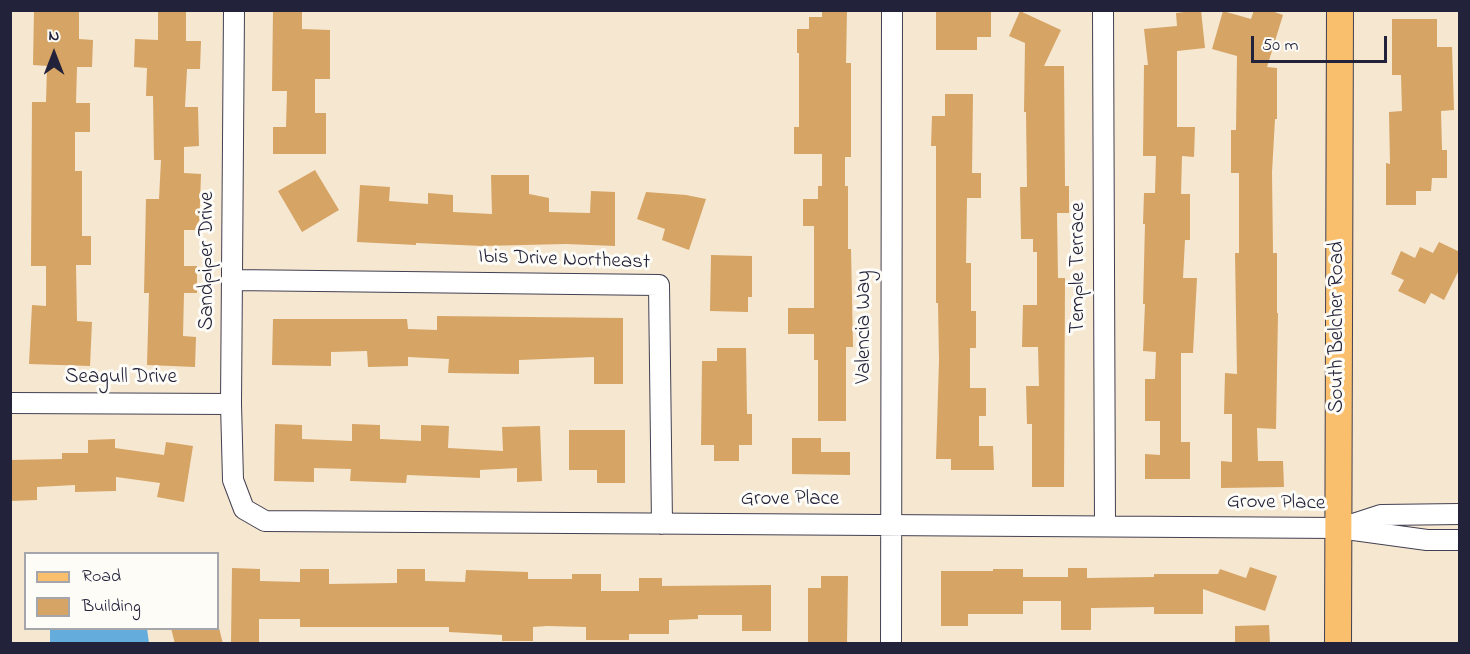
<!DOCTYPE html>
<style>
body{margin:0}
#map{position:relative;width:1470px;height:654px;overflow:hidden;background:#f6e7d1;font-family:"Indie Flower",sans-serif}
canvas{display:block}
.frame{position:absolute;inset:0;border:12px solid #22223b;pointer-events:none}
.legend{position:absolute;left:24px;top:552px;width:195px;height:78px;box-sizing:border-box;background:#fdfcf7;border:2px solid #a5a5ac;margin:0;padding:8px 10px;list-style:none;font-size:18px;color:#22223b}
.legend li{display:flex;align-items:center;gap:12px;height:30px}
.legend b{width:30px;border:2px solid #a5a5ac}
.north{position:absolute;left:24px;top:24px;width:60px;height:60px;-webkit-text-stroke:4px #fdfcf7;paint-order:stroke;rotate:0deg;font-size:16px;font-weight:700;line-height:24px;text-align:center;color:#22223b}
.north::after{content:'';display:block;margin:auto;width:21px;height:27px;background:#22223b;clip-path:polygon(50% 0,100% 100%,50% 72%,0 100%)}
.scale{position:absolute;left:1251px;top:36px;width:136px;height:27px;box-sizing:border-box;border:3px solid #22223b;border-top:0;padding-left:8px;font-size:18px;line-height:21px;white-space:nowrap;color:#22223b;-webkit-text-stroke:4px #fdfcf7;paint-order:stroke}
</style>
<div id="map">
<canvas width="1470" height="654"></canvas>
<div class="frame"></div>
<ul class="legend">
<li><b style="height:8px;background:#f9bf6c"></b>Road</li>
<li><b style="height:16px;background:#d6a464"></b>Building</li>
</ul>
<div class="north">N</div>
<div class="scale">50 m</div>
</div>
<script>
const c = document.querySelector('canvas').getContext('2d');
c.lineJoin = 'round';
function fill(path, color) { c.fillStyle = color; c.fill(path, 'evenodd'); }
function strokePath(path, color, width, dash) { c.strokeStyle = color; c.lineWidth = width; c.lineCap = dash ? 'butt' : 'round'; c.setLineDash(dash || []); c.stroke(path); }
function label(font, color, halo, rows, align = 'center') {
  c.font = font + ' "Indie Flower",sans-serif'; c.lineWidth = 6; c.setLineDash([]); c.textBaseline = 'middle'; c.strokeStyle = halo; c.fillStyle = color; for (const [text, x, y, turn = 0] of rows) {
    c.save(); c.translate(x, y); c.rotate((+turn || 0) * Math.PI / 180); c.textAlign = isNaN(turn) ? turn : align; if (halo) c.strokeText(text, 0, 0); c.fillText(text, 0, 0); c.restore();
  }
}
const water = new Path2D(`
 M50,629H147L149,643H50Z`);
const building = new Path2D(`
 M34,10H79V39L93,40L92,67H77L76,103H90V132H75V171H82V236H91V265H76L77,321L92,322L90,366L29,364L32,305L46,306V266H31L32,102H46L47,66L33,65Z
 M158,10H186V41H201L200,69H187L185,107H198L199,146L184,147V173L201,174L199,230H184V266H197V293H184L183,336L196,337L195,367L147,365L149,293H144L146,199H159L161,160H154L153,96H146L147,68L134,67L135,39L158,40Z
 M273,10H302V29L330,30V79H315V113H326V154H273V127H286L287,91H272Z
 M822,10H847L846,63H851V157H845V186H848V249H851L853,347H846V421H818V360H814V334H788V308H814V226H803V199H818V186H822V154H794V127H799V53H797V29H809V17H822Z
 M936,10L991,11V37H977V50H936Z
 M1201,10L1205,48L1177,51V127H1195L1194,157L1182,156L1181,194H1190V240H1185L1183,278H1197L1193,353H1181V442H1190V479H1145V454L1160,455V421H1145V379H1155L1156,352L1143,351L1145,304H1143L1145,224H1143L1144,193H1155L1156,156H1143L1144,65H1148L1144,29L1177,26L1176,13Z
 M1254,10H1269L1283,15L1267,67L1277,68V119H1275L1272,172L1273,253H1277V313H1278L1276,429L1257,428L1258,461H1283L1284,487L1221,488V461L1232,462V414H1224L1225,373L1237,374L1235,253H1239V173H1231V130H1236L1237,56L1212,49L1223,11L1251,19Z
 M1020,11L1061,30L1044,66H1064L1065,186H1069V213H1057L1058,278H1065L1064,487H1032V424H1027L1026,386H1039L1038,347H1022L1023,305H1037V252H1033V239H1021L1020,187H1027L1026,112H1024L1025,43L1009,36Z
 M1392,19H1437V47H1452L1454,110L1441,111L1442,150H1447V178H1432L1431,191H1416V205H1386V163L1390,164L1389,112L1402,111L1401,75H1392Z
 M945,94H973L972,173H981V198H967L966,263H971V311H976V348H970V388H986V416H979V446H993L994,470H951V459H936L939,360L938,303H936V146H931L932,116H945Z
 M315,170L339,210L302,232L278,191Z
 M491,175H529V194L549,198V212L590,213L591,191L615,192V246L566,244L482,246L416,243V245L357,242L360,185L390,187L389,201L428,204V193L453,195V212L492,214Z
 M646,192L686,195L706,199L689,250L662,240L665,229L637,219Z
 M1439,242L1460,252V268L1444,300L1431,293L1425,304L1398,291L1404,280L1391,274L1401,251L1415,258L1420,247L1433,253Z
 M711,255L752,256V297H748V312L710,311Z
 M437,316L623,318V384H594V357L519,360V374L448,373L449,359L408,357V366L368,367L367,351L331,352V366L272,365L273,319H407L408,329L437,330Z
 M717,348H746L747,414H752V445H739V461H714V445H701L702,361H717Z
 M275,424L302,425V439L352,441V424L380,425V439L421,441V425L449,426L448,448L503,451L502,427L540,426L542,481L517,482V468L480,470V478L407,475L406,483L350,481L351,469L314,468V482L274,481Z
 M569,430H625V483H597V470H569Z
 M792,438H821V452H850V475L792,474Z
 M115,439V448L164,455L166,442L193,446L184,502L157,497L160,483L116,477V491L75,492V485L37,487V500L10,501V460L62,459V453H88V440Z
 M1250,567L1277,576L1265,611L1203,589V614H1154V607L1091,608V630H1061V601H1023V614H968V626H941V571H993V569H1023V577H1068V568H1087V578L1154,577V574H1218L1220,569L1246,578Z
 M232,568L260,569V581L300,582V569H329V584L397,583V569H425V581L465,582L466,570L528,572V579H572V574H601V591H639V578H662V586L771,585V631H742V615H698V619L669,620V634H629V640H586V627L547,626L533,627V641H502V635L449,632V627H300V619H259V644H231Z
 M821,576H848L847,644H808V588H821Z
 M1269,625L1270,644H1235V626Z
 M171,628H219L223,644H175Z`);
const minor = new Path2D(`
 M234,10L231,404L233,480L244,509L265,521L1339,528L1427,540H1460
 M1103,10L1105,526
 M233,280L659,285L662,524
 M10,403L231,404
 M1344,527L1381,515L1460,514
 M891,644L892,10`);
const major = new Path2D(`
 M1338,644L1340,10`);
const streetNames = [
 ["Sandpiper Drive",209,261,-90],
 ["Ibis Drive Northeast",564,261,2],
 ["Temple Terrace",1080,268,-90],
 ["Valencia Way",866,327,-90],
 ["South Belcher Road",1339,327,-90],
 ["Seagull Drive",121,379],
 ["Grove Place",790,501],
 ["Grove Place",1276,504,1]
];
fill(water, '#64acdb');
fill(building, '#d6a464');
strokePath(minor, '#424052', 22);
strokePath(major, '#424052', 28);
strokePath(minor, '#fff', 20);
strokePath(major, '#f9bf6c', 26);
label('21px', '#22223b', '#fdfcf7', streetNames);
</script>
